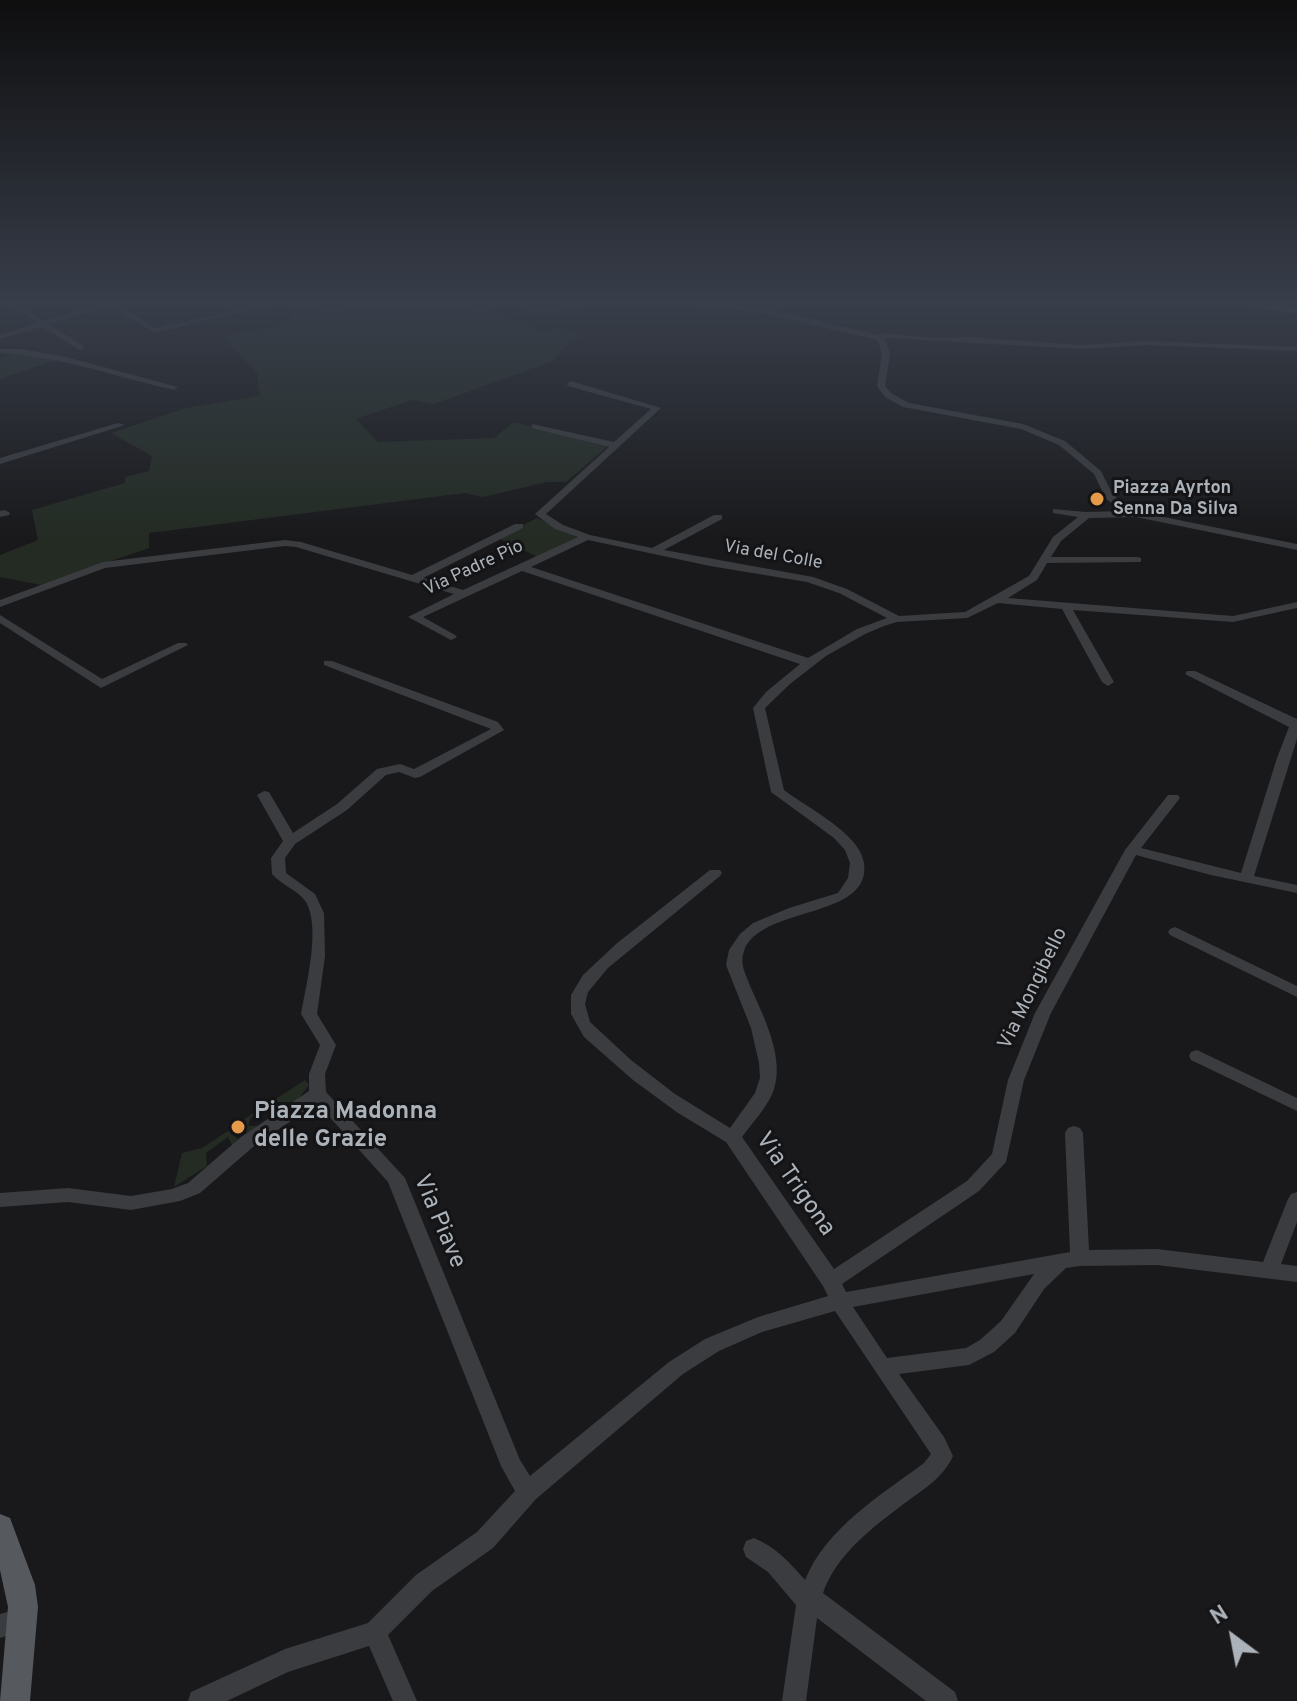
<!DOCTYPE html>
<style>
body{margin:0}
#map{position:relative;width:1297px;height:1701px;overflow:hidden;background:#19191b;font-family:Overpass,sans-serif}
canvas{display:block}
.north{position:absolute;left:1193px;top:1597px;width:80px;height:80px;-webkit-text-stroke:6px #141416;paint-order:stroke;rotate:328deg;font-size:22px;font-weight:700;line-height:32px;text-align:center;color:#acb2b9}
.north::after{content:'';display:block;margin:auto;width:28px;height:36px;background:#acb2b9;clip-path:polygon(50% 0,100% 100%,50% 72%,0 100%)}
</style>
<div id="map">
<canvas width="1297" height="1701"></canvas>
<div class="north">N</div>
</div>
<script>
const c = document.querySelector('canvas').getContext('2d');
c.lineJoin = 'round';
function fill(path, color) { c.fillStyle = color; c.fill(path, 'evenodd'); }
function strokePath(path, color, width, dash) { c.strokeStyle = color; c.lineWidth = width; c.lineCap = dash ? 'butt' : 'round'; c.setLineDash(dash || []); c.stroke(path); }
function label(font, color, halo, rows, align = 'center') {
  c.font = font + ' Overpass,sans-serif'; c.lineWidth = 6; c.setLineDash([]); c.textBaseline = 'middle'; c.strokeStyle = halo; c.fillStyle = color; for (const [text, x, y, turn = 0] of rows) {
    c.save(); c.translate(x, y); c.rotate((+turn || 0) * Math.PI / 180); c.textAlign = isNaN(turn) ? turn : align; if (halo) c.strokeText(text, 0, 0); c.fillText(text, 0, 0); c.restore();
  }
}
const green = new Path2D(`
 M291,303H328L324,308L358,303H470L542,331L559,327L584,335L568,343L553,361L434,404L412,400L356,419L378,442L494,438L514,422L607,447L566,482H547L483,497L465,493L149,533V548L41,585L0,577V555L38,540L32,510L125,483V477L149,471L152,456L111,433L186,408L260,396L257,373L222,336L285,325L298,307Z
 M21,351L59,359L0,379V358Z
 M537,518L579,538L538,557L498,538Z
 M305,1080L309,1085L296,1102H277L269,1112L251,1117L248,1126H258L246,1133L237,1124Z
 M228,1131L238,1139L232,1145L228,1137L206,1153L207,1166L174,1187L182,1153L202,1148Z`);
const minor = new Path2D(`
 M7,303H16L44,321L103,303H114L156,328L263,304L267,306L155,333L108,306L49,324L83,346L84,348L80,350L42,327L0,339V335L37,323Z
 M515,303C525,303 531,308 541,309C554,311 578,302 594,303L541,314Z
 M687,303C752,301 817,321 879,335L884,333L928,338L968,337L1082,345L1146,341L1297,347V351L1146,345L1082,349L885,338L890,354L885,386L891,393L909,403L1023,424L1065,441L1101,471L1113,495L1139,512L1297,544V550L1136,517L1089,518L1061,541L1051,557H1137L1141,558V562L1047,563L1037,580L1008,598L1233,616L1297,602V608L1233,622L1073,610L1114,682L1108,686L1102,682L1062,609L998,603L967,618L897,622L884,626L865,634L826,656L790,684L765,708L784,790C807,808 860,833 864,863C872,920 760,905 744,951C739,964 746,974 750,986C763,1015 786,1059 773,1092C766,1109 752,1123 742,1137L834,1269L967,1181L992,1154L1008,1080L1035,1013L1125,850L1168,795H1178L1180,798L1141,848L1241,873L1277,758L1289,727L1185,674L1187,671H1195L1297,719V739L1254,876L1297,885V893L1211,875L1136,855L1051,1013L1024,1080L1006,1162L979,1191L842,1284L846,1292L1070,1252L1065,1133L1068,1128L1074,1126L1080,1128L1083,1133L1089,1250L1157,1249L1263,1262L1288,1199L1291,1194L1297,1192V1222L1281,1264L1297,1266V1282L1157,1265L1080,1266L1066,1268L1044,1289L1015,1333L994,1352L969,1365L899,1374L944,1437L953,1456C943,1478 924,1489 905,1503C873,1527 836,1555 823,1593L955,1692L958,1701H926L817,1618L806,1701H782L796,1605L768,1572L746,1557L743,1549L746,1541L754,1538C776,1547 790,1563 805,1580C827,1527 880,1496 924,1463L931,1454L835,1311L762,1332L719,1351L683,1374L536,1499L493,1548L432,1591L388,1635L417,1701H393L369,1646L288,1672L227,1701H188L191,1692L285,1649L368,1623L416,1575L477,1532L515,1491L501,1466L388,1182L317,1103L253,1147L200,1193L180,1201L131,1210L68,1202L0,1207V1193L68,1188L131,1196L172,1189L188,1183L241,1137L309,1091V1074L320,1045L301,1014C306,985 321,928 306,902C298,890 281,885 272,874L271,858L283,841L257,795L264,791L269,792L293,833L337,804L377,769L400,764L414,769L491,729L324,665V661H332L498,722L504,730L420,777L415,778L399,772L386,775L347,810L295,844L285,858L286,873L315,894L324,913L325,956L317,1014L336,1045L325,1074L326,1092L405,1178L520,1460L530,1476L669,1362L705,1339L758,1317L828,1296L823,1286L726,1142L678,1113L633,1080L584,1037L571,1014V995L583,975L616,944L710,870H720L722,873L720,876L608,968L588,992L585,1004L590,1022L631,1060L675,1094L730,1128L755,1093L760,1078L759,1063L751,1028L726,965L729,950L740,934L753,923L789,908L838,893L848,878L850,863L845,850L834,838L771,792L753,708L766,692L800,664L522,571L423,617L455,635L457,637L451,640L408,617L454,594L296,547L285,546L105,568L0,607V600L103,562L285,540L301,542L412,575L515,524H523V528L423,578L463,590L578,537L555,529L535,514L609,447L532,428V424L614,442L651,409L568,386L567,384L571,381L661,408L546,514L563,525L590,535L652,548L714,515H722V519L664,550L813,577L847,589L899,616L965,612L1029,576L1053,537L1078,517L1053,513V509L1086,512L1125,511L1106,499L1094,474L1059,445L1021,429L903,407L885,397L877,386L882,354L878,340L757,312ZM588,540L710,566L807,582L839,593L887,618L857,629L808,658L531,567ZM1034,1274L1001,1321L980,1340L966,1348L887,1358L853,1307Z
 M0,349H22L66,357L178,387L174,390C116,377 60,356 0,353Z
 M118,423L125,425L0,464V458Z
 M5,510L10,513L9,515L0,517V511Z
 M0,615L102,679L178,643H186L188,645L101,688L0,623Z
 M1175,927L1297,986V997L1170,935L1168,932L1170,929Z
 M1197,1050L1297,1098V1111L1191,1060L1189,1056L1191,1052Z
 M22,1608L30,1612L34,1620L30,1628L0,1638V1614Z`);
const major = new Path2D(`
 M1248,303L1297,308V314L1253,306Z
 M0,1514L10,1518L35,1585L38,1607L30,1701H0L8,1607L0,1570Z`);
const markers = [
 [1097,499,8,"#e49a48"],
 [238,1127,8,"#e49a48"]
];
const farPoinames = [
 ["Piazza Ayrton",1113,489],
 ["Senna Da Silva",1113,510]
];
const farStreetnames = [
 ["Via del Colle",773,556,10],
 ["Via Padre Pio",474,569,-25]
];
const streetNames = [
 ["Via Mongibello",1034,989,-64]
];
const nearPoinames = [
 ["Piazza Madonna",254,1113],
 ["delle Grazie",254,1141]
];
const nearStreetnames = [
 ["Via Trigona",794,1185,55],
 ["Via Piave",438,1222,67]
];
fill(green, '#232b23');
fill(minor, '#3a3c3f');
fill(major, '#56595e');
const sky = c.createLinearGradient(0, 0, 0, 541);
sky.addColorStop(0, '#0e0e0f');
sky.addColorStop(0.56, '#383e4a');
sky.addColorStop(1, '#383e4a00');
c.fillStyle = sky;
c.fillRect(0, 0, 1297, 541);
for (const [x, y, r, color] of markers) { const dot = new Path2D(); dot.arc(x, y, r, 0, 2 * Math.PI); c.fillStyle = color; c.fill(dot); strokePath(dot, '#141416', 3); }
label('bold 18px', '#acb2b9', '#141416', farPoinames, 'left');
label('18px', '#acb2b9', '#141416', farStreetnames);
label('20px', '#acb2b9', '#141416', streetNames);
label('bold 24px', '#acb2b9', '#141416', nearPoinames, 'left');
label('24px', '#acb2b9', '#141416', nearStreetnames);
</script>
